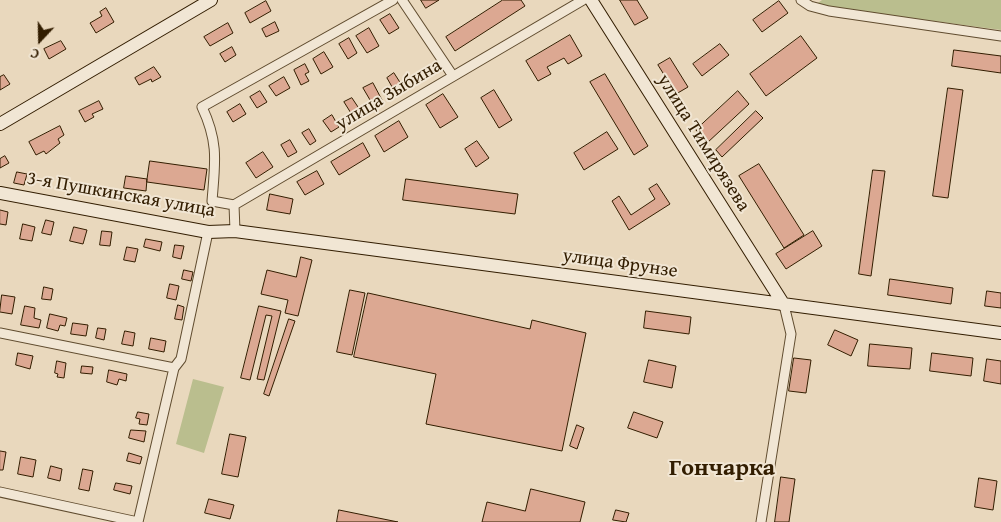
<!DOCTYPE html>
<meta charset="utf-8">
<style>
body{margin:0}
#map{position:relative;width:1001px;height:522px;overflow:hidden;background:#e9d8bd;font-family:"Gentium Book Plus",serif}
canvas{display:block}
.north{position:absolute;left:15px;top:15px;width:50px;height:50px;-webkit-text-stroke:4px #f1e6d4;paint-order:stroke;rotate:201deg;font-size:14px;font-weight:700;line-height:20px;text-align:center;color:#321d00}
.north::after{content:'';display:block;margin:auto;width:18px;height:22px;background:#321d00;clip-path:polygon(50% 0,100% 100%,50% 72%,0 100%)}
</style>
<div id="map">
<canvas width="1001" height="522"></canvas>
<div class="north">С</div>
</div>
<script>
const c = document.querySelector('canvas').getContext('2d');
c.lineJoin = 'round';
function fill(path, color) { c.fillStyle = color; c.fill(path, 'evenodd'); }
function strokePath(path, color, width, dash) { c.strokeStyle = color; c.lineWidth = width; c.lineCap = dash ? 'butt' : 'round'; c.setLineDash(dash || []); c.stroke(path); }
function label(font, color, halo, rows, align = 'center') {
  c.font = font + ' "Gentium Book Plus",serif'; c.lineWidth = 4; c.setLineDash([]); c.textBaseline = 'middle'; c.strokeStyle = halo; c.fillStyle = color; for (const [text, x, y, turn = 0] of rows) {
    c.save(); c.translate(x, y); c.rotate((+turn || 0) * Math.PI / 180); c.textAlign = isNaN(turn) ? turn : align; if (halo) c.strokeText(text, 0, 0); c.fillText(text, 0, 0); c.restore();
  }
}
const green = new Path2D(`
 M822,0H1001V30L815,5Z
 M193,379L224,387L204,453L176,444Z`);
const building = new Path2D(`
 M421,0H439L426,8Z
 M503,0H521L525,6L455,51L446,37Z
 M620,0H637L648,18L635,25Z
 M266,1L271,11L250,23L245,13Z
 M779,1L788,13L762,32L753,20Z
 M106,8L114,22L96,33L90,23L102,16L100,12Z
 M390,14L399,28L389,34L380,20Z
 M275,22L279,31L266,37L262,29Z
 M228,23L233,33L210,46L204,37Z
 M369,28L379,46L367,53L356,36Z
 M570,35L582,56L568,64L564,58L547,67L551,74L538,81L526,61Z
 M801,36L817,58L766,96L750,74Z
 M349,38L357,53L348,59L339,44Z
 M61,41L66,49L49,59L44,49Z
 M720,44L729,55L702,76L693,64Z
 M232,47L236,55L225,62L220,54Z
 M954,50L1001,56V73L952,66Z
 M324,52L333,67L321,74L313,59Z
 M670,58L688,87L676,94L658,65Z
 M305,64L309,72L305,74L309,81L301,85L294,70Z
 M154,67L161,77L152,82L151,79L139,85L135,78Z
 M394,73L403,87L395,92L387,78Z
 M605,74L648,146L634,155L590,82Z
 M4,75L10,84L0,90V77Z
 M284,77L290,88L276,96L269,86Z
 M373,83L382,100L373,105L363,88Z
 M948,88L963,90L948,198L933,196Z
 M494,90L512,120L499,128L481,98Z
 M260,91L267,102L257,108L250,97Z
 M738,91L749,104L707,143L696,130Z
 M443,94L458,117L440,128L426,105Z
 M352,98L362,113L354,118L344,102Z
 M99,101L103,109L92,114L94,117L85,122L79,111Z
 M240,104L246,114L233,122L227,112Z
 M756,111L763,118L722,157L716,150Z
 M332,115L339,127L331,132L323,121Z
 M399,121L408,137L384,152L375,136Z
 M60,126L64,135L58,139L60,143L46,154L44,151L36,155L29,142Z
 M309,129L316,141L310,145L302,133Z
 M607,132L618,149L584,170L574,153Z
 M290,140L297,152L288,157L281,145Z
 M477,141L489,158L476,167L465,149Z
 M363,143L370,156L339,175L331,162Z
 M263,152L273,167L256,178L246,163Z
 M5,156L9,163L0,168V159Z
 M150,161L207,169L204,190L147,182Z
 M759,164L804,235L784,248L739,176Z
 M873,170L885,171L871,276L859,274Z
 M317,171L324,184L305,195L297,182Z
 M17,172L27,174L24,185L14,183Z
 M126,176L147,179L146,191L124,188Z
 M406,179L518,194L515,214L403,200Z
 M657,184L670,204L629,230L612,201L619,196L631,215L655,199L649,189Z
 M270,194L293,199L290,214L267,210Z
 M0,210L8,212L6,225L0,224Z
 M46,220L54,222L51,235L42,233Z
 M23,224L35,227L32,241L20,239Z
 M74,227L87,230L83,244L70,241Z
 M102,231L112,232L110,246L100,245Z
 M813,231L822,246L786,269L776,254Z
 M146,239L162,242L160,251L144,247Z
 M175,245L184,246L181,259L173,257Z
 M127,247L138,249L135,262L124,260Z
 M301,257L312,260L298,316L285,313L288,300L261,294L267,270L296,277Z
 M184,270L193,272L191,281L182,279Z
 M890,279L953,288L951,304L888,295Z
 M170,284L179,286L176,300L167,298Z
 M44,287L53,289L51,300L42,299Z
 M350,290L365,293L352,355L337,352Z
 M987,291L1001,293V308L985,306Z
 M368,293L530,329L532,320L586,333L562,451L426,424L436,374L354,357Z
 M2,295L15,297L12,314L0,312Z
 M178,305L184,307L182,320L175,319Z
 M25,306L35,308L34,318L41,320L39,328L21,325Z
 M259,306L281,311L264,380L257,379L272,316L266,315L250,380L241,378Z
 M646,311L691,317L689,334L644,328Z
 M50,314L67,318L65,326L60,325L58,331L47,328Z
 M289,319L295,321L269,396L264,394Z
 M73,323L88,325L86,336L71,334Z
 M98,328L106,329L104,340L96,338Z
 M835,330L858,340L851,356L828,345Z
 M125,331L135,333L133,346L122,344Z
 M151,338L166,341L164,352L149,349Z
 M870,344L912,348L910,369L868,366Z
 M18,353L33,356L30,369L16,365Z
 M932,353L973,358L971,376L930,371Z
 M794,358L811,360L806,393L789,391Z
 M987,359L1001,361V384L984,381Z
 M649,360L676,366L672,388L644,382Z
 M57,361L66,363L64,378L57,377L58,374L55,373Z
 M82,366L93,367L92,374L81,373Z
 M109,370L127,374L126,381L119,379L117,385L107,382Z
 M138,412L149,414L147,425L139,424L140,419L136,418Z
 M634,412L663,422L657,438L628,428Z
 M577,425L584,428L577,449L570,446Z
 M131,430L146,431L144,442L129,438Z
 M230,434L246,437L238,477L222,474Z
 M0,451L6,452L3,470H0Z
 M129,453L142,457L140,464L127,461Z
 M21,457L36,460L33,477L18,474Z
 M51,466L62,469L60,481L48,478Z
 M83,469L93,471L89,491L79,489Z
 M781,477L795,479L789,522H775Z
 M979,478L997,481L993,510L975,507Z
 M116,483L132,486L130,494L114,490Z
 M531,489L585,502L580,522H482L487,502L525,511Z
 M209,499L234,505L230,519L205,513Z
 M339,510L398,522H337Z
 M616,510L629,513L626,522L613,520Z`);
const street = new Path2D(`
 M402,0L453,76
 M801,0L810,6L829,11L1001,36
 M234,205L212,201C215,163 219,143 202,107L393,0
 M235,231L234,205L583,0
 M0,333L174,368
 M0,492L138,522
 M138,522L174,368L181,359L208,232
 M761,522L791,334L784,305`);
const secondary = new Path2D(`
 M591,0L784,305
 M0,124L211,0
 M0,193L208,232L235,231L1001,333`);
const streetNames = [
 ["улица Зыбина",389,95,-31],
 ["улица Тимирязева",703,143,58],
 ["3-я Пушкинская улица",121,195,10],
 ["улица Фрунзе",620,264,8]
];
const districtNames = [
 ["Гончарка",722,469]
];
fill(green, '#babe8e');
fill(building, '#dca892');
strokePath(building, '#321d00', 1);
strokePath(street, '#604c2f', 11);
strokePath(secondary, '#321d00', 14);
strokePath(street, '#f1e6d4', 9);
strokePath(secondary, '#f1e6d4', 12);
label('19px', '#321d00', '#f1e6d4', streetNames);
label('bold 24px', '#321d00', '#f1e6d4', districtNames);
</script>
